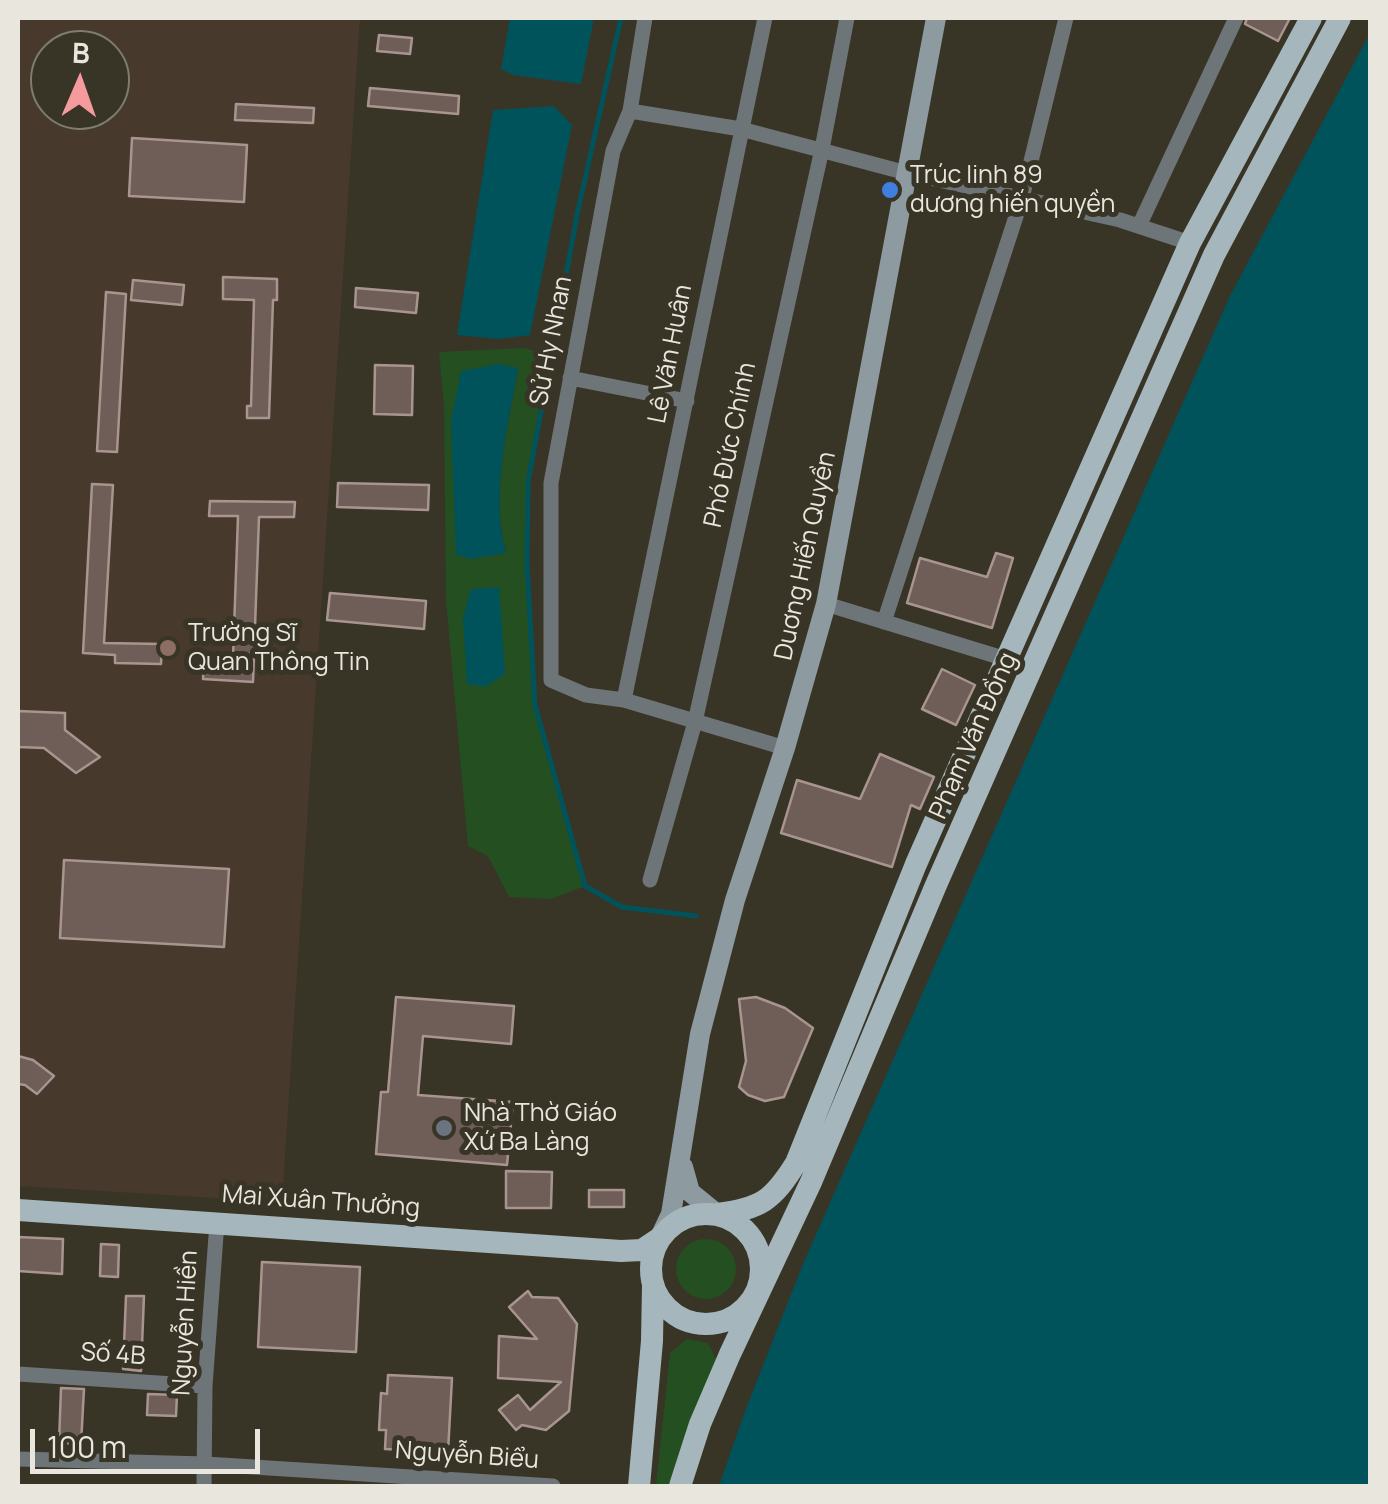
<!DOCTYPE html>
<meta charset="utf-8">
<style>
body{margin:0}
#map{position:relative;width:1388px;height:1504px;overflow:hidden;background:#383526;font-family:Manrope,sans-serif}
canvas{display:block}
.frame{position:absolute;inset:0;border:20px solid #e8e6dd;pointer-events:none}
.north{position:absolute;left:30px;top:30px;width:100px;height:100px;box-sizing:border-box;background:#383526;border:2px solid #7e7c6f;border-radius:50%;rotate:2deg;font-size:28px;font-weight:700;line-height:40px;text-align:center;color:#e8e6dd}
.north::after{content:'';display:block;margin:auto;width:35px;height:45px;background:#f59b9e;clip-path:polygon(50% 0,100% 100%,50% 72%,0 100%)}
.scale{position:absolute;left:30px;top:1429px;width:230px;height:45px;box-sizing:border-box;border:5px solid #e8e6dd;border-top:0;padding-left:12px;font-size:30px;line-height:35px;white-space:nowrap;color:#e8e6dd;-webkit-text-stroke:8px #383526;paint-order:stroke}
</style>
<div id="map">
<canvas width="1388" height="1504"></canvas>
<div class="frame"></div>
<div class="north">B</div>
<div class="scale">100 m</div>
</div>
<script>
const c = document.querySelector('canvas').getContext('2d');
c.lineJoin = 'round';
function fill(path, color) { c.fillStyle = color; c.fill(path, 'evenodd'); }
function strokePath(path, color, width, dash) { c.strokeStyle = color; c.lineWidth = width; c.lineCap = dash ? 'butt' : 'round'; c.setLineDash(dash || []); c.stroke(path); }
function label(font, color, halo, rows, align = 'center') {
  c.font = font + ' Manrope,sans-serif'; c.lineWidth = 10; c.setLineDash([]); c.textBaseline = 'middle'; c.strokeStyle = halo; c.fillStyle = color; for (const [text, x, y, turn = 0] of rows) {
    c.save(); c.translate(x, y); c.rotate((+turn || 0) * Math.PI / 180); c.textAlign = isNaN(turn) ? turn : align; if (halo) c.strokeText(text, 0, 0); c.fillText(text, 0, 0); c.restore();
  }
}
const education = new Path2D(`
 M18,18H360L282,1202L18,1186ZM50,50H110V110H50Z`);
const green = new Path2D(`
 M524,348L551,355L528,482L527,565L535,705L585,886L551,899L509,897L488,856L468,846L446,600L444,405L439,352ZM499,364L518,369C508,428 490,492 506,552L471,559L455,486L451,422Z
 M676 1269a30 30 0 1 1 60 0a30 30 0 1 1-60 0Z
 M687,1339L708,1343L717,1361L668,1486H656L670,1353Z`);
const water = new Path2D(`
 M510,18H594L581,84L513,75L501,69Z
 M1370,33V1486H719L745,1411L803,1264L1229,298Z
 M554,106L572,125L530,335L498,339L457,335L493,110Z
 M499,364L518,368C508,428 490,493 506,553L471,559L456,555L451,422L461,371Z
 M499,587L505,674L485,687L467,684L463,618L471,589Z`);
const stream = new Path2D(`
 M621,18L578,210L528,482L527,565L535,705L585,886L622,907L696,916`);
const building = new Path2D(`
 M1247,18H1290L1278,41L1245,24Z
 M379,35L412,38L410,54L377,51Z
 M370,88L459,96L458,114L368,106Z
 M236,104L314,108L313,123L235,120Z
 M132,138L247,145L244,202L129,196Z
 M223,277L277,279V300H273L269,418H247V406H251L254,300L223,299Z
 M133,280L184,285L182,305L131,300Z
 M356,288L418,293L416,313L355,307Z
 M106,292L126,294L117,452L97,451Z
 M375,365L413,366L412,415L374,414Z
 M338,483L429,485L428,510L337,507Z
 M92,484L113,485L104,643L162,644L161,664L115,663V655L83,653Z
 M210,501L295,502L294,517H259L253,682L203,679L204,656L233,658L238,516H209Z
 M996,553L1013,558L992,628L907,603L920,558L987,577Z
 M330,593L426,601L424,629L327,620Z
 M942,669L975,685L956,725L922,709Z
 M18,711L65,713V730L100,757L76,773L44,748L18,747Z
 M880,754L934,777L920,809L911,805L892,867L781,833L797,780L860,799Z
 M64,860L229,869L224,947L60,938Z
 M396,997L514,1006L511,1044L423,1036L418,1095L513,1102L507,1165L376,1154L381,1092H388Z
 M756,997L785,1008L813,1028L784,1097L765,1101L748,1095L739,1087L746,1061L739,999Z
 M18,1056L33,1060L54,1076L37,1094L25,1085L18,1084Z
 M506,1171L552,1172L551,1208H506Z
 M589,1190H624V1207H589Z
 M18,1237L63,1239L62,1274L18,1271Z
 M101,1244L119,1245L118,1277L100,1276Z
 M262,1262L360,1267L356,1352L258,1347Z
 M528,1291L532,1297L558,1298L577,1324L569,1411L546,1430L522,1425L516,1430L499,1410L518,1395L530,1410L561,1382L498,1378L499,1336L537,1339L509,1307Z
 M126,1296H144L141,1371L123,1369Z
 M388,1375L452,1378L448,1452L385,1449L386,1430H379L381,1393L387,1394Z
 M61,1388L84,1389L81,1444L59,1443Z
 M148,1394L177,1395L176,1416L147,1415Z`);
const street = new Path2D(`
 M645,18L630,111L613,151L551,483V680L586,695L624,700L785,748
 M630,111L741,129L907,173L1120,220L1190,243
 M1139,226L1236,18
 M570,378L687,401
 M826,604L1006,659
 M884,622L1022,198L1066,18
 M624,700L765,18
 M650,880L695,722L822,149L847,18
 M18,1374L205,1386
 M18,1459L206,1464L553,1486
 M204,1486L205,1386L217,1222`);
const secondary = new Path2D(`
 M683,1167L690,1192L717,1214
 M660,1237L671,1214L700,1034L735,900L785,748L826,604L936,18`);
const primary = new Path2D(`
 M18,1210L621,1251L642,1250L660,1238
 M651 1269a55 55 0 1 1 110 0a55 55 0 1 1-110 0Z
 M717,1214C761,1209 773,1200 796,1163L916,864L1190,243L1311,18
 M639,1486L652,1341L653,1285
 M680,1486L700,1424L730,1354L811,1182L936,885L1214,255L1340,18`);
const markers = [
 [890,190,10,"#3f7fe0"],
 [168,648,10,"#8d6e63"],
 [444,1128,10,"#6b7280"]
];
const poiNames = [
 ["Trúc linh 89",910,176],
 ["dương hiến quyền",910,205],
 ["Trường Sĩ",188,634],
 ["Quan Thông Tin",188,663],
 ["Nhà Thờ Giáo",464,1114],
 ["Xứ Ba Làng",464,1143]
];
const streetNames = [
 ["Sử Hy Nhan",552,341,-79],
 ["Lê Văn Huân",671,354,-79],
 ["Phó Đức Chính",731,445,-78],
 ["Duơng Hiến Quyền",806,556,-78],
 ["Phạm Văn Đồng",974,736,-66],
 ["Mai Xuân Thưởng",321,1202,4],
 ["Nguyễn Hiền",186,1323,-87],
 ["Số 4B",113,1355,4],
 ["Nguyễn Biểu",467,1456,4]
];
fill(education, '#47392b');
fill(green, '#244f20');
fill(water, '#01535b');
strokePath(stream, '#01535b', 5);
fill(building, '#6f5d58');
strokePath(building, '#a99590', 2.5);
strokePath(street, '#6d7579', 15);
strokePath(secondary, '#8d9a9f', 20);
strokePath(primary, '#a5b6bc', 22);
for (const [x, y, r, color] of markers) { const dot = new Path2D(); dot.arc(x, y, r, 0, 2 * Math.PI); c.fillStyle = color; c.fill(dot); strokePath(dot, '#383526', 4); }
label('25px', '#e8e6dd', '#383526', poiNames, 'left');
label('25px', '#e8e6dd', '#383526', streetNames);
</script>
